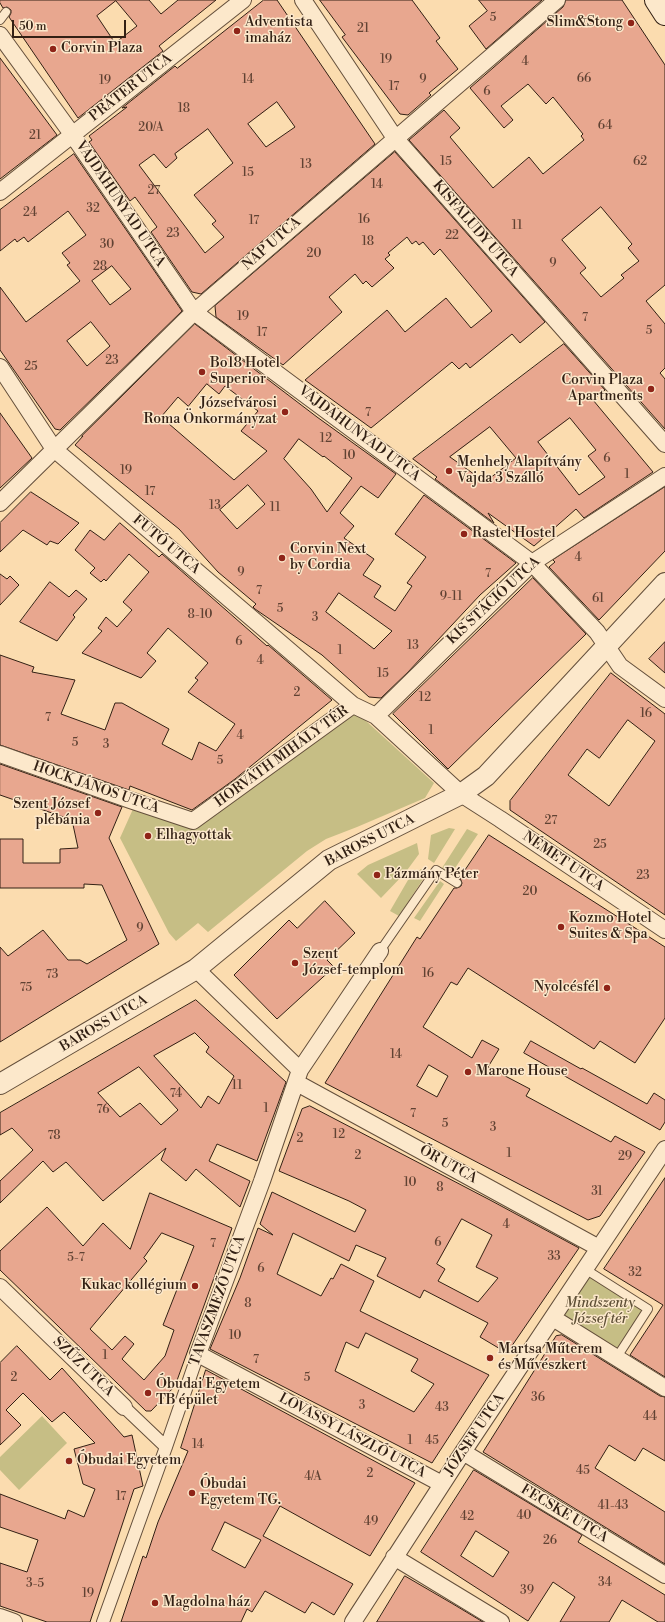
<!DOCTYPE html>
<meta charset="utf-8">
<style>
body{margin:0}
#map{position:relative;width:665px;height:1622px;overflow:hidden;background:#fbdcaf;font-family:"Libre Bodoni",serif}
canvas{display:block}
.scale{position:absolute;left:12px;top:20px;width:114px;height:18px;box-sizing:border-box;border:2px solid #322014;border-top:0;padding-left:5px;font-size:12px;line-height:14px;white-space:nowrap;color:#322014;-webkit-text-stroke:3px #fce8cb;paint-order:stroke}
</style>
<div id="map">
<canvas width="665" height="1622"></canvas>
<div class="scale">50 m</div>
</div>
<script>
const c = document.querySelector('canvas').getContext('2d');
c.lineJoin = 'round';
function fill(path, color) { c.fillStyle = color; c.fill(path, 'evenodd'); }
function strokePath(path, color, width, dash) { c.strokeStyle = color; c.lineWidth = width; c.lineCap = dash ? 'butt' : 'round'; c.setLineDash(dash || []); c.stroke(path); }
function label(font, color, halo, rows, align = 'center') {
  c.font = font + ' "Libre Bodoni",serif'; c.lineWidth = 3; c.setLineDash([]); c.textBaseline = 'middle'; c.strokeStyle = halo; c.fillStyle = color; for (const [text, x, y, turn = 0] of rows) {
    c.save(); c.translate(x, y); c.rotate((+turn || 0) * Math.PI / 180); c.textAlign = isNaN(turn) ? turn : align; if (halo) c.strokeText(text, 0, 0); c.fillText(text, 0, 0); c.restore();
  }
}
const green = new Path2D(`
 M351,710L365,720L434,783L425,798L357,827L326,839L307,851L208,932L198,923L176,941L169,933L120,838L133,809L185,827H192Z
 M449,828L455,829L434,863L428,859L431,835Z
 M467,829L478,834L451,874L442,868Z
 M417,843L419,854L405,873L381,898L357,874L368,865Z
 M421,869L427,873L399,916L390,911L408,880Z
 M440,881L444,884L420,921L414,918Z
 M585,1269L648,1309L617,1357L553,1318Z
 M42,1416L67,1443L19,1490L0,1470V1457Z`);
const building = new Path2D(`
 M0,0H149L161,14L178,0H216L159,46L163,51L78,118L9,17L11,13V10L7,7L3,8L0,3ZM116,1L137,26L115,43L97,16Z
 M264,0H277L375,144L201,294L192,292L151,232L157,227L135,197L130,201L89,142L92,140L89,136L127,107L122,108L175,66L177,68ZM277,102L295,127L266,147L248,124ZM208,129L233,163L194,195L216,221L212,224L224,237L205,253L139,165L154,154L166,168L177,158L175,154Z
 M320,0H412L440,38L436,41L458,69L429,93L431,95L408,115L400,114L342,37L345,35Z
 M479,0H542L486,49L469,26L487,11Z
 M566,0H622L665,65V285L646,301L665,324V368L660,373L665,379V429L409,140L444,110L460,128L450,137L493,188L529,157L543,174L584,140L581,136L583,134L553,97L546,104L528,84L501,106L513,120L504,128L470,88L563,7ZM601,207L632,244L628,248L639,261L621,275L624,278L601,297L580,273L586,268L562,240Z
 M0,58L57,135L0,179Z
 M395,152L545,322L520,343L512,334L470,368L466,363L459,369L452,362L371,428L305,380L387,310L405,332L446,298L471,328L492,311L440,249L434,255L423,242L419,245L416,241L412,244L407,237L388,253L390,255L385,259L394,268L372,287L366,281L363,284L355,274L329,297L342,312L283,365L216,317L215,306Z
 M74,154L182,311L60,430L55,429L0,350V287L26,322L80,281L67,265L70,263L62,253L86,235L68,211L28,242L24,237L17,242L15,239L0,251V210ZM112,266L131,289L110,305L92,281ZM91,322L110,346L87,366L67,341Z
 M195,324L317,417L396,474L378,498L361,486L340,513L354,526L344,538L374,559L363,575L381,586L374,597L395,611L412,586L407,583L426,557L395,534L424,495L516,563L480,595L408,672L381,698L369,697L322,655L255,609L253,607L256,604L218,572L179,529L75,445L83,436H82ZM207,384L219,394L225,386L258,411L241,431L267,451L234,480L161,417L178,397L188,406ZM299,439L323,457L324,456L352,478L327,512L311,489L284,459ZM248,485L265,504L237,529L220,510ZM339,593L392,631L374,649L326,612Z
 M564,344L605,390L593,400L653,472L584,518L576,509L534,546L488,513L494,523L435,479L437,477L413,459ZM570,418L596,450L588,456L605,477L579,495L538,442ZM490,427L516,458L485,482L450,457Z
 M0,413L32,458L0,488Z
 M665,487V551L599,620L549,567L555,562L553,560Z
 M31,492L79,523L58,544L50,541L47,545L23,530L0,552V523Z
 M120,523L159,557L162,554L267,646L268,645L332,700L235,779L192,810L130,786L129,790L0,745V655L34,667L32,672L75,680L61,714L105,730L115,703H122L169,729L162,744L192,760L199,742L216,751L235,724L188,692L198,680L195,678L208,663L168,628L147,653L156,661L141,678L82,653L102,631L98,628L106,617L117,627L132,610L123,602L149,572L129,554L106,581L104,579L101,582L90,573L95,568L75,550L90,530L104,540Z
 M0,574L7,579L10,576L19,585L0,605Z
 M533,578L586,634L448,769L393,714Z
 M50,582L69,597L76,590L87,599L73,615L75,617L57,641L20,622Z
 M665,642V673L649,659Z
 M611,673L665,714V915L510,810V801ZM628,720L655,741L609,806L568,775L587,749L599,758Z
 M0,764L122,807L109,838L159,944L0,1042V947L8,956L43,930L68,960H80L87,964L127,940L102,885L84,884V888H0V839H23V863H60V849L78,848L72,820L0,795Z
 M489,835L665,947V1018L635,1063L600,1041L594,1049L468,968L457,985L451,982L423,1027L472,1058L482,1040L499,1049L488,1067L530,1089L526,1096L611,1142L615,1136L645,1152L600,1216L588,1220L325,1083L417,937L420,939L454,888H457L461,886L462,883L460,878ZM429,1065L448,1076L437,1097L417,1086Z
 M325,901L355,933L327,960L334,967L277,1019L234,975L289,920L297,928Z
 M196,1000L286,1082L257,1161L217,1144L209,1161L250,1181L240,1207L196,1169L186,1181L161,1160L166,1148L103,1201L66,1162L53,1172L43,1161L0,1203V1181L33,1150L12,1128L0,1135V1113ZM195,1033L209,1047L206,1052L234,1076L219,1104L208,1096L201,1108L154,1056ZM139,1067L178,1110L161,1125L140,1103L120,1117L98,1093Z
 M531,1041L581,1069L582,1068L647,1104L654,1093L665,1100V1122L660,1130L524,1053Z
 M310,1106L490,1200L579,1248L507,1353L480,1337L488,1323L424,1290L420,1298L377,1276L386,1258L356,1245L349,1261L293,1233L277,1274L321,1296L331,1278L333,1279L341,1264L374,1281L360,1311L489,1375L432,1463L210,1349L240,1278L258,1228L273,1235L260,1224L272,1192L355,1232L366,1210L349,1201L279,1171L302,1109ZM462,1219L492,1235L476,1267L498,1278L478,1302L438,1281L445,1269L437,1264ZM366,1333L418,1359L411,1371L434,1384L414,1412L335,1371L346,1342L358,1348Z
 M665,1178V1377L630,1355L663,1305L604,1269Z
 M150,1193L232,1228L175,1386L151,1411H146L0,1270V1251L47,1207L83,1246L103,1223L130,1249ZM162,1233L194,1246L163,1325L174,1330L165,1356L144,1380L122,1359L134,1344L125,1336L112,1350L90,1329L147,1261L144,1258Z
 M562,1335L660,1396L665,1397V1461L643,1448L635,1461L609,1445L595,1468L665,1512V1564L483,1452L556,1336Z
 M17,1346L50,1380L62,1368L124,1437L132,1435L143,1486L134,1489L90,1622H47L0,1606V1563L27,1572L38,1540L0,1527V1494L65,1519L68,1510L84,1517L95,1489L83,1484L74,1449L95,1443L64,1412L52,1422L23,1393L6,1410L21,1425L0,1445V1363Z
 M206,1370L415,1483L370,1556L280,1506L263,1536L353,1584L334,1615L312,1602L305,1613L265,1591L252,1612L247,1609L241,1622H121L143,1556L146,1558L158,1522L188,1451L181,1448ZM225,1522L261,1540L245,1568L212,1550Z
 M474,1470L582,1535L578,1542L665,1595V1622H658L622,1600L609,1622H560L575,1597L553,1582L528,1621L421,1552ZM476,1531L509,1552L493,1577L461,1556Z
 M405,1576L453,1604L483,1622H377Z`);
const service = new Path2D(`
 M0,20L6,12
 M380,951L436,870L457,883
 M585,1269L648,1309L617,1357`);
const pedestrian = new Path2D(`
 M124,1407L166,1447
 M103,1622L166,1447L198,1354`);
const minor = new Path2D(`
 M303,0L395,138L665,444
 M0,35L72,134L194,312L532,563L597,632L620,666L665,699
 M0,192L243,0
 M0,367L54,449L353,705L376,716L461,794L500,819L665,930
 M0,503L194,312L557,0
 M376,716L532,563L665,476
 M0,754L130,800L193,821L353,705
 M196,969L300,1070L380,951
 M300,1070L262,1181L198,1354L442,1484
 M297,1083L599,1248
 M0,1287L124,1407
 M553,1318L665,1388
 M463,1452L665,1575
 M394,1557L501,1622
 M0,1617L14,1622
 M353,1622L463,1452L665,1149`);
const tertiary = new Path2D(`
 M0,1084L196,969L329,860L461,794L486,776L665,583`);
const secondary = new Path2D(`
 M656,0L665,14`);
const markers = [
 [631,23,4,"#8f2418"],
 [237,31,4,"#8f2418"],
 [53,49,4,"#8f2418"],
 [202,372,4,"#8f2418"],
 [651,389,4,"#8f2418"],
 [285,412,4,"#8f2418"],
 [449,471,4,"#8f2418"],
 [464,534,4,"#8f2418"],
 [282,558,4,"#8f2418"],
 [98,813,4,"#8f2418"],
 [148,836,4,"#8f2418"],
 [377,875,4,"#8f2418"],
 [561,927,4,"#8f2418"],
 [295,963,4,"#8f2418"],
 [607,988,4,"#8f2418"],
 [468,1072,4,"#8f2418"],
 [195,1286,4,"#8f2418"],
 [490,1358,4,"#8f2418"],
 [148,1393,4,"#8f2418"],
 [69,1461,4,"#8f2418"],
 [192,1493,4,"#8f2418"],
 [155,1603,4,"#8f2418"]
];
const numberNames = [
 ["5",493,18],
 ["21",363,29],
 ["19",386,60],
 ["4",525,62],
 ["66",584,79],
 ["14",248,80],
 ["9",423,80],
 ["19",105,81],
 ["17",394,87],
 ["6",487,92],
 ["18",184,109],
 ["64",605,126],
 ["20/A",151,128],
 ["21",35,136],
 ["15",446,162],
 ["62",640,162],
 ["13",306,165],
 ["15",248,173],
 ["14",377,185],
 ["27",154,191],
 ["32",93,209],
 ["24",30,213],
 ["16",364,220],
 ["17",254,221],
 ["11",517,226],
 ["23",173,234],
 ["22",452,236],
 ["18",368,242],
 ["30",107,245],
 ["20",314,254],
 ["9",553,264],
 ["28",100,267],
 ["19",243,317],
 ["7",585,318],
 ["5",649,331],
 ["17",262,333],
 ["23",112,361],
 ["25",31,367],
 ["7",368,413],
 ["12",326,439],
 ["10",349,456],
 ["6",607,459],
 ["19",126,471],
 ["1",627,475],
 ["17",150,492],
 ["13",215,506],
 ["11",275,508],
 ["4",578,558],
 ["9",241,573],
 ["7",488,574],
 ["7",259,591],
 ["9-11",451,597],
 ["61",598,599],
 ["5",280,609],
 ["8-10",200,615],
 ["3",315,618],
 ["6",239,642],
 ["13",413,646],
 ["1",340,651],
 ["4",260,661],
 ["15",383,674],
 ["2",297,693],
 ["12",425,698],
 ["16",646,714],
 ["7",48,718],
 ["1",431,731],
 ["4",240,736],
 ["5",75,743],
 ["3",106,745],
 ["5",220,761],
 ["27",551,821],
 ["25",600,845],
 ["23",643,876],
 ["20",530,892],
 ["9",140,929],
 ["16",428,974],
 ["73",52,975],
 ["75",26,988],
 ["14",396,1055],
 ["11",237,1086],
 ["74",176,1094],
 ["1",266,1109],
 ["76",103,1110],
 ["7",413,1114],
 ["5",445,1124],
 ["3",493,1128],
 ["12",339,1135],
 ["78",54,1136],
 ["2",300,1139],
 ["1",509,1154],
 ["2",358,1156],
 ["29",625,1157],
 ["10",410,1183],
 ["8",440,1188],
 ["31",597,1192],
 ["4",506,1225],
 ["6",438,1243],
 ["7",213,1244],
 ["33",554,1257],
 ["5-7",76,1258],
 ["6",261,1269],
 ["32",635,1273],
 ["8",248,1304],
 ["10",235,1336],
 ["1",105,1356],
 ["7",256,1360],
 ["2",14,1378],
 ["5",307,1378],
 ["36",538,1398],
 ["3",362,1406],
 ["43",442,1408],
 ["44",650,1417],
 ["1",410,1441],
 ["45",432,1441],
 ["14",198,1445],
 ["45",583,1471],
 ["2",370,1474],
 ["4/A",313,1477],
 ["17",121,1497],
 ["41-43",613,1506],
 ["40",524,1516],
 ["42",467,1517],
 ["49",371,1522],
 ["26",550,1541],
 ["34",605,1583],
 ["3-5",35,1584],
 ["39",527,1591],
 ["19",88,1594]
];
const poiNames = [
 ["Adventista",245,23],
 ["imaház",245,39],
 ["Slim&Stong",623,23,"right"],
 ["Corvin Plaza",61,49],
 ["Bo18 Hotel",210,364],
 ["Superior",210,380],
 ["Corvin Plaza",643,381,"right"],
 ["Apartments",643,397,"right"],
 ["Józsefvárosi",277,404,"right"],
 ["Roma Önkormányzat",277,420,"right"],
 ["Menhely Alapítvány",457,463],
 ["Vajda 3 Szálló",457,479],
 ["Rastel Hostel",472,534],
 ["Corvin Next",290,550],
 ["by Cordia",290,566],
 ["Szent József",90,805,"right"],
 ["plébánia",90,821,"right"],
 ["Elhagyottak",156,836],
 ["Pázmány Péter",385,875],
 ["Kozmo Hotel",569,919],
 ["Suites & Spa",569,935],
 ["Szent",303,955],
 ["József-templom",303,971],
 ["Nyolcésfél",599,988,"right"],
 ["Marone House",476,1072],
 ["Kukac kollégium",187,1286,"right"],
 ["Martsa Műterem",498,1350],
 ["és Művészkert",498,1366],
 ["Óbudai Egyetem",156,1385],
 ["TB épület",156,1401],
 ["Óbudai Egyetem",77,1461],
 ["Óbudai",200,1485],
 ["Egyetem TG.",200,1501],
 ["Magdolna ház",163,1603]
];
const streetNames = [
 ["PRÁTER UTCA",131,88,-38],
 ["VAJDAHUNYAD UTCA",120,204,56],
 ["KISFALUDY UTCA",475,229,49],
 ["NAP UTCA",272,244,-41],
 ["VAJDAHUNYAD UTCA",359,434,37],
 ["FUTÓ UTCA",166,545,40],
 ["KIS STÁCIÓ UTCA",494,601,-43],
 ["HORVÁTH MIHÁLY TÉR",282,757,-36],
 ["HOCK JÁNOS UTCA",96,788,19],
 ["BAROSS UTCA",370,841,-27],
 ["NÉMET UTCA",563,862,34],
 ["BAROSS UTCA",104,1024,-30],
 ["ŐR UTCA",448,1165,29],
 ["TAVASZMEZŐ UTCA",218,1301,-70],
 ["SZŰZ UTCA",83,1367,44],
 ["JÓZSEF UTCA",475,1435,-56],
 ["LOVASSY LÁSZLÓ UTCA",352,1436,28],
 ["FECSKE UTCA",564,1514,31]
];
const parkNames = [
 ["Mindszenty",600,1304],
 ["József tér",600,1320]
];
fill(green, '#c6be85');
fill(building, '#e8a78f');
strokePath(building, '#322014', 1);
strokePath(service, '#644f3b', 10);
strokePath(pedestrian, '#644f3b', 14);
strokePath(minor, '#644f3b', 18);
strokePath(tertiary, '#644f3b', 22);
strokePath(secondary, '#322014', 24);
strokePath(service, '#fce8cb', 8);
strokePath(pedestrian, '#fce8cb', 12);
strokePath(minor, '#fce8cb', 16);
strokePath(tertiary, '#fce8cb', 20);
strokePath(secondary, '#fce8cb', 22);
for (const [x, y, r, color] of markers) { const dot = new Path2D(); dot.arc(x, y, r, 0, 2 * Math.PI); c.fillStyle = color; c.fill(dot); strokePath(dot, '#fce8cb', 1.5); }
label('12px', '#604233', null, numberNames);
label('14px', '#322014', '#fce8cb', poiNames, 'left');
label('14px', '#322014', '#fce8cb', streetNames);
label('italic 14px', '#5e4f36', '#fce8cb', parkNames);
</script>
